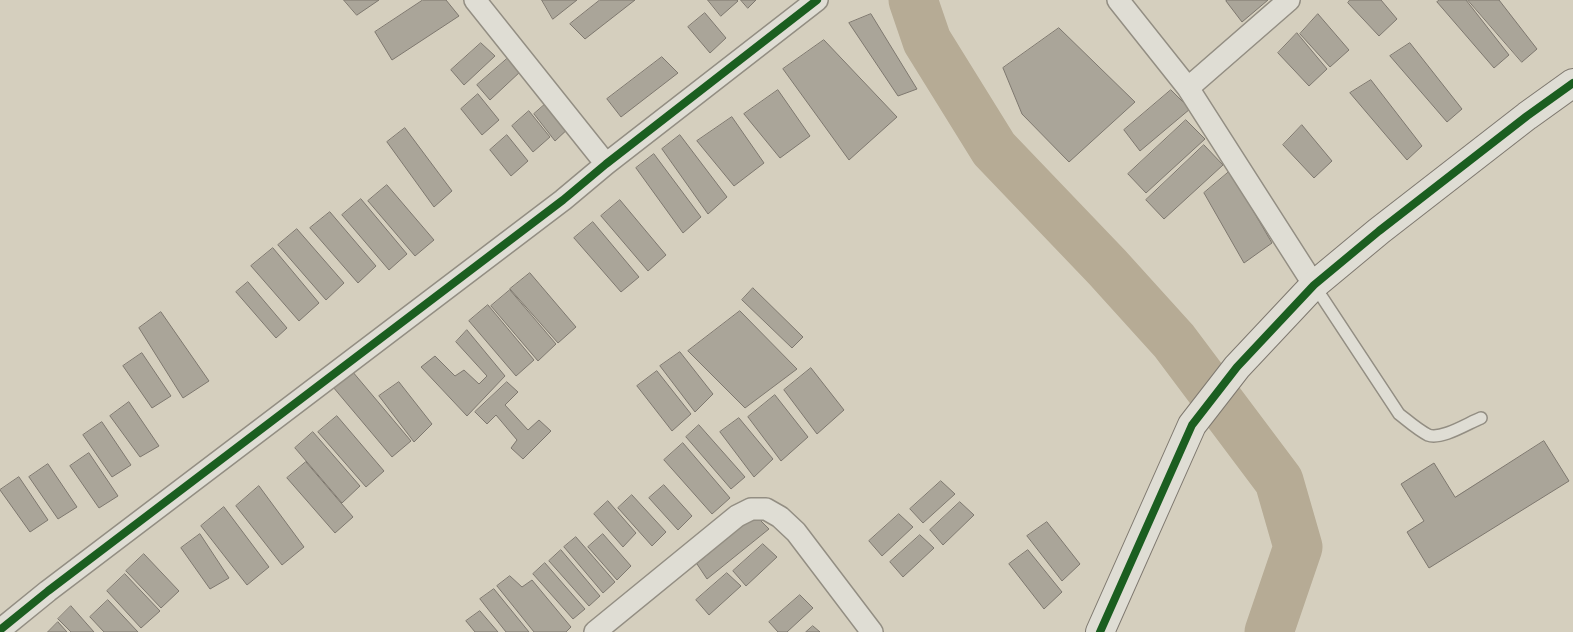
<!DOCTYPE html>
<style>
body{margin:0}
canvas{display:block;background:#d5cfbe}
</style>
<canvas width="1573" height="632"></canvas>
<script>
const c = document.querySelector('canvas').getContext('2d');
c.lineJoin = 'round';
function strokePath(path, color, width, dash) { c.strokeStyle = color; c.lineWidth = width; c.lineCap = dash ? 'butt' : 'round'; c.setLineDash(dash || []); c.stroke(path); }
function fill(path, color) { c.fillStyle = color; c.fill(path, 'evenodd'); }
const river = new Path2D(`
 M913,0L927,41L994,149L1107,267L1174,341L1279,481L1298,547L1269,632`);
const building = new Path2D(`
 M344,0H379L357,15Z
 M423,0H446L459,16L392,60L375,32Z
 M542,0H577L553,19Z
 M600,0H635L585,39L570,24Z
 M708,0H737L738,1L721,16Z
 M741,0H756L748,8Z
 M1228,0H1268L1242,22L1226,1Z
 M1350,0H1381L1397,19L1379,36L1348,3Z
 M1440,0H1466L1509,55L1494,68L1437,2Z
 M1468,0H1499L1537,49L1522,62Z
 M705,13L726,38L710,53L688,27Z
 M871,14L917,89L898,96L849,23Z
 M1318,14L1349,50L1330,67L1300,34Z
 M1059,28L1135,102L1069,162L1022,114L1003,68Z
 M1297,33L1327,69L1309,86L1278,53Z
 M824,40L897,117L849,160L783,69Z
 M481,43L495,56L464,85L451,70Z
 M1410,43L1462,109L1447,122L1390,56Z
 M662,57L678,73L621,117L607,99Z
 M508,58L521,71L490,100L477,85Z
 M1371,80L1422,146L1407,160L1350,93Z
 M778,90L810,136L780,158L744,114Z
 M1171,90L1190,109L1140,151L1124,130Z
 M478,94L499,120L482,135L461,109Z
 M550,100L571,126L555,141L534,114Z
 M529,111L550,137L533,152L512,126Z
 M732,117L764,163L734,186L697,141Z
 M1186,120L1205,139L1146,193L1128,174Z
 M1302,125L1332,161L1314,178L1283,145Z
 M405,128L452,191L434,207L387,142Z
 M507,135L528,161L511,176L490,150Z
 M680,135L727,197L708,214L662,149Z
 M1204,145L1223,165L1164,219L1146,200Z
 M654,154L701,217L683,233L636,168Z
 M1230,171L1272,243L1244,263L1204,193Z
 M387,185L434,240L415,256L368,201Z
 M361,199L407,254L389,270L342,215Z
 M620,200L666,255L648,271L601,216Z
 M330,212L376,266L358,283L310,228Z
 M593,222L639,277L621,292L574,238Z
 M297,229L344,283L326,300L278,245Z
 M273,248L319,303L299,321L251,266Z
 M530,273L576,327L558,343L510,289Z
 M248,282L287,328L276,338L236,292Z
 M753,288L803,337L792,348L742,300Z
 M510,290L556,344L538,361L491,306Z
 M488,305L534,360L516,376L469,321Z
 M740,311L797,369L745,408L688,351Z
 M161,312L209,381L183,398L139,328Z
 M467,330L505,376L467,416L421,367L435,356L455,376L464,370L479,384L487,376L456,342Z
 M680,352L713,394L695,412L660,366Z
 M142,353L171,396L152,408L123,366Z
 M811,368L844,410L817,434L784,390Z
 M352,371L411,441L392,457L333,387Z
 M657,371L691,414L672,431L637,386Z
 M399,382L432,424L414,442L379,396Z
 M507,382L518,392L505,405L528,430L539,420L551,431L523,459L511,448L517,440L496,415L487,424L475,412Z
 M775,395L808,437L781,461L748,417Z
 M129,402L159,446L140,457L110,416Z
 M337,416L384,471L366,487L318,432Z
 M739,418L773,459L754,477L720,432Z
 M102,422L131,465L112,477L83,435Z
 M699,425L745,477L731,489L686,437Z
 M313,432L360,486L342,503L295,448Z
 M1544,441L1569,481L1429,568L1407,532L1424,521L1401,484L1434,463L1455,497Z
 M683,443L730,498L712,514L664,460Z
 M89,453L118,496L99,508L70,466Z
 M306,462L353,517L335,533L287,478Z
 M48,464L77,507L58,519L29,477Z
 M19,477L48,520L30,532L0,490Z
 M941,481L955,494L923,523L910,509Z
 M664,485L692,516L678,530L649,498Z
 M259,486L304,547L282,565L236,506Z
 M632,495L666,532L652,546L618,508Z
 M608,501L636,533L623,547L594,514Z
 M960,502L974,515L943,545L930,530Z
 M224,507L269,567L247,585L201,526Z
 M899,514L913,527L882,556L869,541Z
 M755,515L769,529L707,579L697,564Z
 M1047,522L1080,564L1062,581L1027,536Z
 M200,534L229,578L210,589L181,548Z
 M603,534L631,566L617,580L588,547Z
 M920,535L934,548L903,577L890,562Z
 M576,537L615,582L603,593L564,547Z
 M763,544L777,557L746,586L733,571Z
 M561,550L600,596L589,606L549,561Z
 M1028,550L1062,592L1044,609L1009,564Z
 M144,554L179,591L161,608L126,571Z
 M545,563L585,609L573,619L533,574Z
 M727,573L741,586L709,615L696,600Z
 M125,574L160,611L141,628L107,591Z
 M510,576L522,587L532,580L571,627L566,632H534L497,586Z
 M494,589L529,632H506L480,599Z
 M800,595L813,608L787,632H778L769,622Z
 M108,600L138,632H104L90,617Z
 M71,606L94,632H71L58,619Z
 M480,611L498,632H475L466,621Z
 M58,622L67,632H48Z
 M813,626L820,632H806Z`);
const lane = new Path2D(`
 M1314,285L1399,414C1408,421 1418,430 1428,435C1442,440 1468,423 1481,418`);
const street = new Path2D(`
 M475,0L606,164
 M1118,0L1188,88L1314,285
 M1188,88L1289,0
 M0,630L48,591L563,200L606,164L817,0
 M595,632L737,516L751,509H766L780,517L796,532L872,632`);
const secondary = new Path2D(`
 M1100,632L1192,425L1237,367L1314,285L1379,231L1527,116L1573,83`);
const cycleway = new Path2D(`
 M0,630L48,591L563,200L606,164L817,0
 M1100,632L1192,425L1237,367L1314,285L1379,231L1527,116L1573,83`);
strokePath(river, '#b6ab95', 49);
fill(building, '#aaa599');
strokePath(building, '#7e786f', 1);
strokePath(lane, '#938e83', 14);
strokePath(street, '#938e83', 24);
strokePath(secondary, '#7e786f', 30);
strokePath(lane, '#dfddd4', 11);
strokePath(street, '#dfddd4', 21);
strokePath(secondary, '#dfddd4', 28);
strokePath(cycleway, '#1b5e20', 8);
</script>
